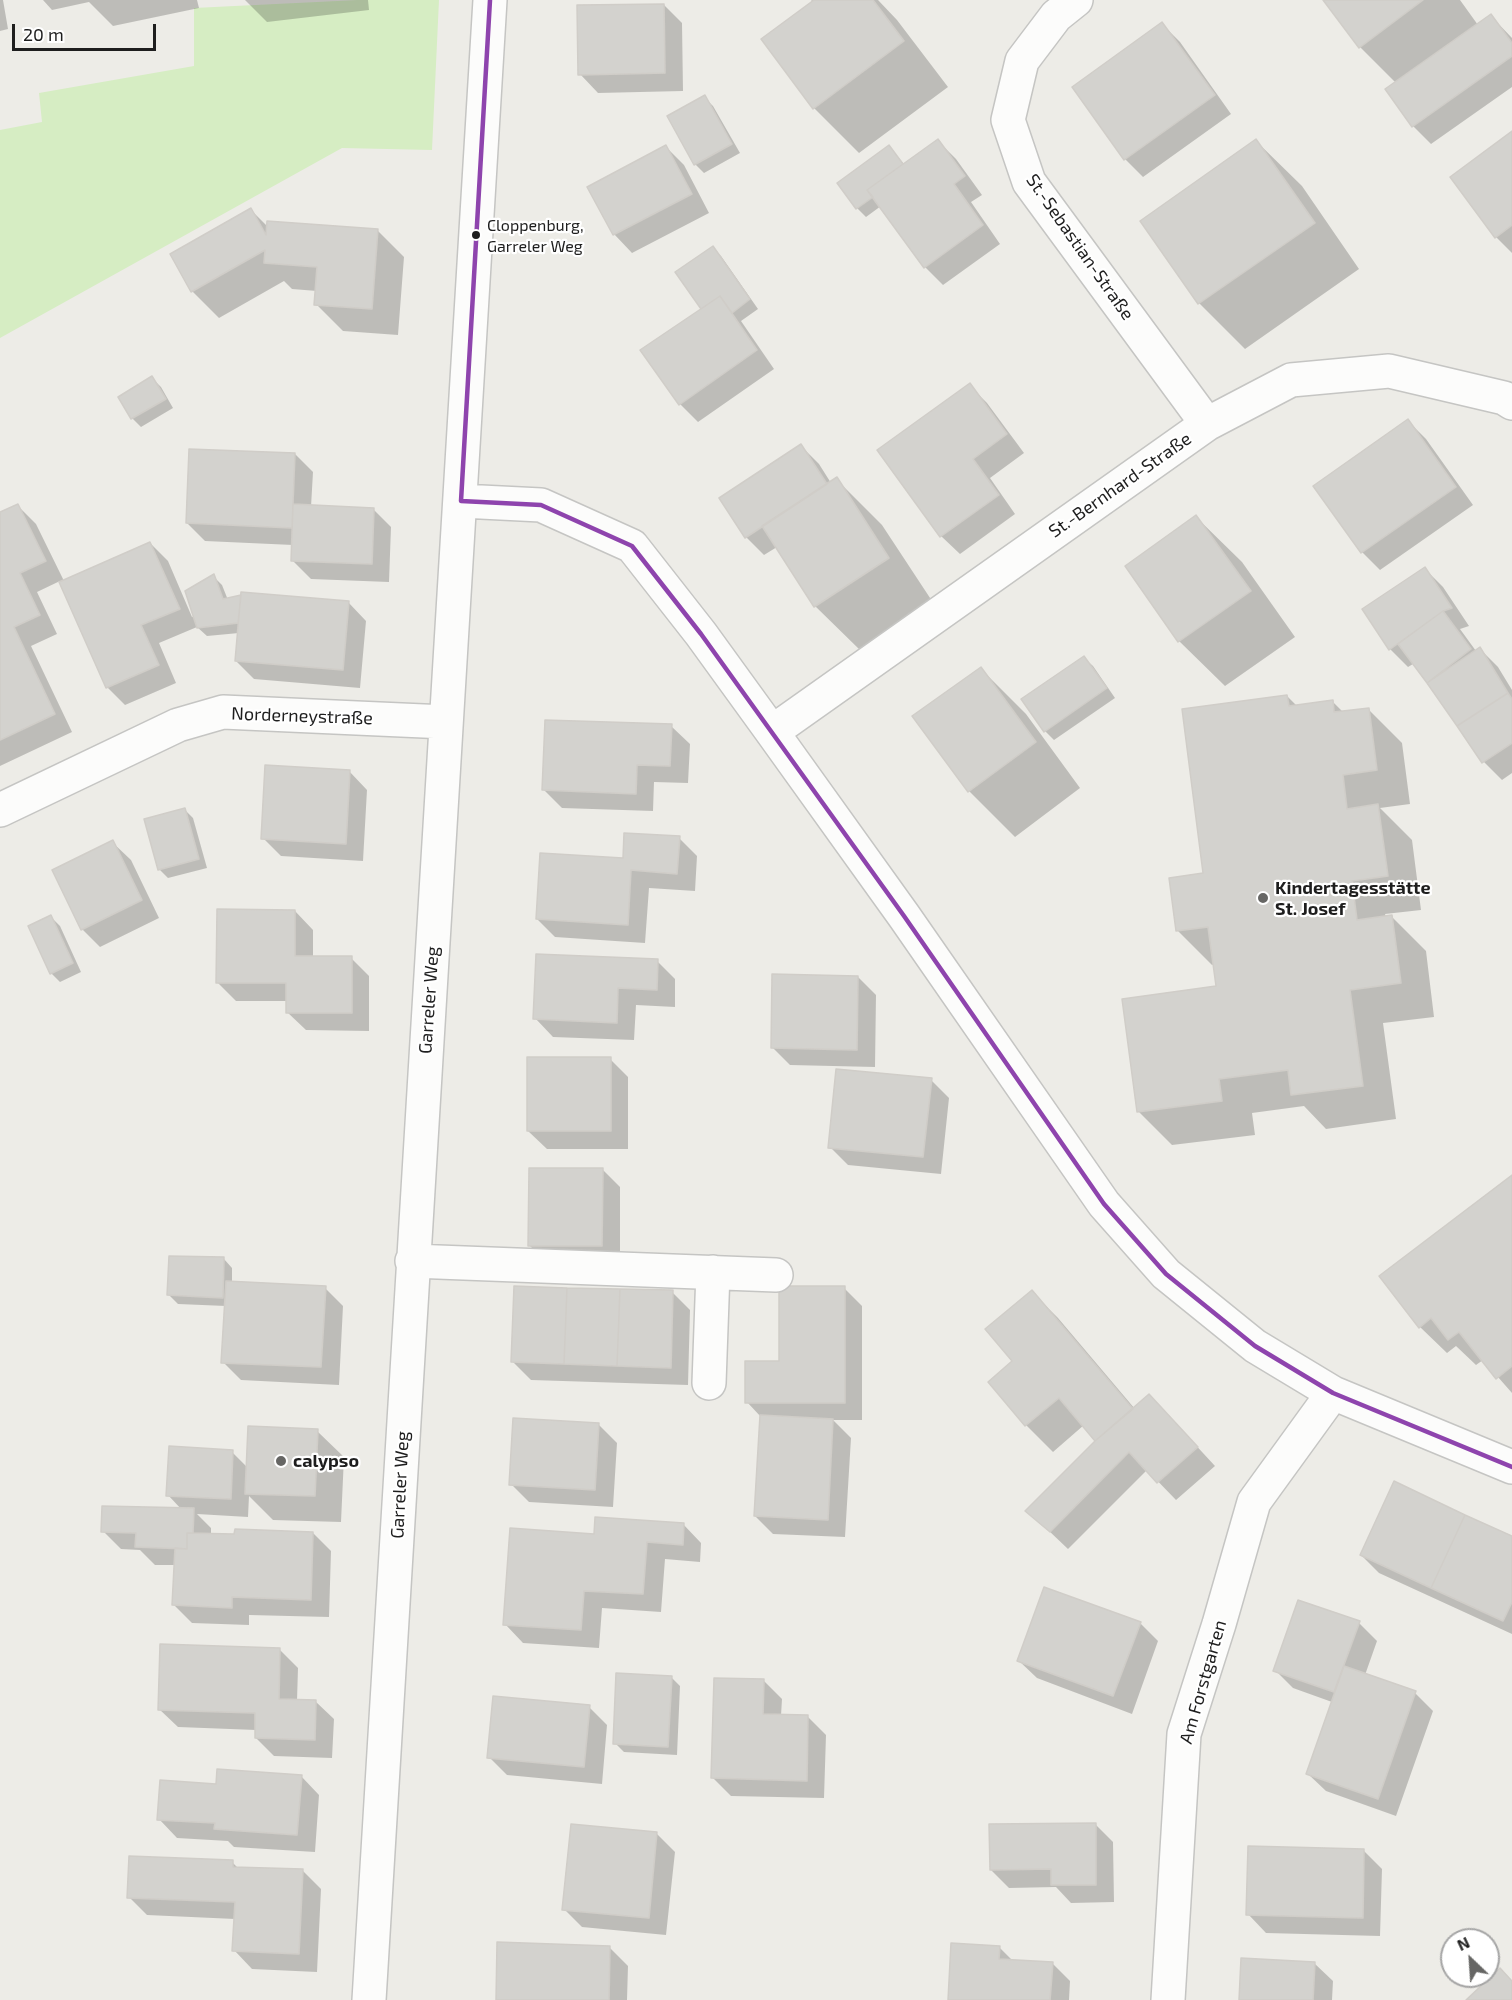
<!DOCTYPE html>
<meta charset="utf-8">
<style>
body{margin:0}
#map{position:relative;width:1512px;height:2000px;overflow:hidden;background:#edece7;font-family:"Exo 2",sans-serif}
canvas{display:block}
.north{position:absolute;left:1440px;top:1928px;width:60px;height:60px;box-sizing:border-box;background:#fff;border:2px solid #a5a5a5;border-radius:50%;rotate:335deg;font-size:16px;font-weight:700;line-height:24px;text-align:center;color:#1e1e1e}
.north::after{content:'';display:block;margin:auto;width:21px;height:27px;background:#666664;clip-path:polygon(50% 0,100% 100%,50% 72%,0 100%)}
.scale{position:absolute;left:12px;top:24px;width:144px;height:27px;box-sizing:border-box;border:3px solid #1e1e1e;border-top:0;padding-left:8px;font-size:18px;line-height:21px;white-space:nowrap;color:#1e1e1e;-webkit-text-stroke:4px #fff;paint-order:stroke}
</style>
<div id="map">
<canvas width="1512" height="2000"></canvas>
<div class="north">N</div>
<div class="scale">20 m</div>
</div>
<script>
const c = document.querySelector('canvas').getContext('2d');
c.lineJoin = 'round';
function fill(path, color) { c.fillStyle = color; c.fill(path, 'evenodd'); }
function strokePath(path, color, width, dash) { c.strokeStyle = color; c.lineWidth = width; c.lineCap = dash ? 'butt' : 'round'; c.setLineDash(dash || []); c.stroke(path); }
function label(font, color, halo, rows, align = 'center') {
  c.font = font + ' "Exo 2",sans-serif'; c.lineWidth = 4.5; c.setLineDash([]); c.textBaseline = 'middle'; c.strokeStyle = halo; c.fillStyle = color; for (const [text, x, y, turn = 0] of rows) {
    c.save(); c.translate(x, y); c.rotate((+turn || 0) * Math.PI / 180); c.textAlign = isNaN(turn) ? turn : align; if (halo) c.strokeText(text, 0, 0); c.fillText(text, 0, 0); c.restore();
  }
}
const grass = new Path2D(`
 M357,0H439L432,150L342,148L0,338V130L42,122L39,93L194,66V8Z`);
const shadow = new Path2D(`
 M0,0H3L8,29L0,31Z
 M43,0H197L199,8L113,26L89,2L52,10Z
 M245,0H368L369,10L267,22Z
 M811,0H878L897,20L948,87L859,153L814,108V3Z
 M1325,0H1460L1478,25L1491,16L1512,38V87L1431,144L1413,126L1387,90L1396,83L1360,47Z
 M664,5L682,23L683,91L598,93L580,74Z
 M1162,24L1180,42L1231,114L1143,177L1125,159L1074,88Z
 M704,97L713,106L740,153L704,173L695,164Z
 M1512,132V253L1496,237Z
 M938,141L956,159L982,195L971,202L1000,244L943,285L925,267L881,206L866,217L857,208L889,147L905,165Z
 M1256,141L1302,186L1359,269L1245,349L1199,303L1142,221Z
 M666,147L684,165L709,213L632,253L614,234L589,188Z
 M251,210L268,227L377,230L404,257L398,335L343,331L316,304L317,291L292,289L284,281L219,318L192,291Z
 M712,248L721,256L758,309L741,321L774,369L698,422L680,404L643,351L703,309Z
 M152,378L161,387L173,408L141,427L132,418L120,398Z
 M969,385L987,403L1024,453L990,478L1015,514L960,554L941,536L879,451Z
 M1408,421L1426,439L1473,505L1380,570L1362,552Z
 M801,446L819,464L831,483L836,479L882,525L934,604L861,651L815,606L777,547L764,555L746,537Z
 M295,454L313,472L311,507L373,509L391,527L389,582L311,579L293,561V545L205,541L187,523Z
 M18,506L36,524L64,581L150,543L168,561L192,617L194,616L213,576L222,585L228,600L348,602L366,621L360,688L254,679L236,661L239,633L207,636L197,627L159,643L176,683L125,705L107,687L60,581L37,592L57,634L31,646L72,732L0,766V514Z
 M1196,517L1242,562L1295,637L1225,686L1179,641Z
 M1425,569L1443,587L1469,626L1460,629L1476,651L1480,649L1498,667L1512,690V773L1502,780L1484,762L1413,664L1408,667L1390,649L1364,609Z
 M1084,658L1093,666L1115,698L1054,740L1045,731Z
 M981,669L1026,714L1080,788L1015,837L969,791L914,717Z
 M1287,696L1297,706L1332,701L1343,712L1368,709L1402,743L1410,804L1380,808L1412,840L1421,910L1385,914L1386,917H1392L1426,951L1434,1017L1383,1023L1396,1119L1326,1129L1304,1106L1252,1113L1255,1135L1172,1145L1138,1111L1218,988L1215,964L1212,965L1178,931Z
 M671,726L690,744L688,783L654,782L653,811L562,808L544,790Z
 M349,771L367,790L363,861L281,856L263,838Z
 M184,809L193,818L207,868L168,878L159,869Z
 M679,838L697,856L695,891L649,888L645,943L555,937L537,919L624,860Z
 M112,842L131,860L159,918L100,947L82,929Z
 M295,911L313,930V958H351L369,976V1031L306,1030L287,1012V1001H236L218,983Z
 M51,917L60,926L81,972L60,982L51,973Z
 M657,961L675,979V1007L636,1005L634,1040L553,1037L535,1018Z
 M858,977L876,995L875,1067L790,1065L772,1047Z
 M610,1059L628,1077V1149H547L528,1131Z
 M931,1080L949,1098L941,1174L848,1165L830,1147Z
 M602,1169L620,1187V1264H548L529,1245Z
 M1512,1177V1393L1483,1360L1476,1365L1456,1346L1447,1353L1420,1327Z
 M224,1259L232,1268V1283L325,1288L343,1306L339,1385L241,1380L223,1362L226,1306L178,1304L169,1295Z
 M844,1288L862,1306V1420H833L851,1438L845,1537L773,1534L755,1516L761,1417L747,1402Z
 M672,1292L690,1310L688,1385L531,1380L513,1362Z
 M1032,1292L1058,1318L1135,1409L1167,1414L1215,1466L1176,1500L1147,1470L1068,1549L1028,1511L1097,1441L1084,1425L1053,1452L1026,1425Z
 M599,1425L617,1443L613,1507L529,1502L511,1484Z
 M317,1431L344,1457L341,1522L273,1520L249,1496L248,1517L197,1514L211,1528V1535L313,1533L331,1551L329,1617L249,1615V1625L192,1623L174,1605L175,1565H155L140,1550L121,1549L103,1531L182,1510L168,1495L232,1452L247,1467Z
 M683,1524L701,1543L700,1562L665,1559L661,1612L602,1608L599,1648L523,1643L505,1624L596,1535Z
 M1512,1538V1634L1379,1573L1361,1555Z
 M1140,1623L1158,1641L1132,1714L1037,1678L1018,1660Z
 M1359,1623L1377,1641L1365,1675L1415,1693L1433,1711L1396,1816L1326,1791L1307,1773L1332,1702L1293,1688L1275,1670Z
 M280,1650L298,1668L297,1701H315L334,1719L332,1758L274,1756L256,1738V1730L178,1727L159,1709Z
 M671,1677L680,1686L677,1755L624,1752L615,1743Z
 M764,1681L782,1699L781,1716L808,1717L826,1735L824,1798L731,1796L713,1778Z
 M589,1707L607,1725L602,1784L507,1775L489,1757Z
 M301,1776L319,1795L315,1852L234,1847L228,1841L177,1838L159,1819L217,1785Z
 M1095,1824L1113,1842L1114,1902L1071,1903L1056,1887L1009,1888L991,1870Z
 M656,1833L675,1852L666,1935L582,1927L564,1909Z
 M1364,1851L1382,1869L1380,1936L1266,1933L1248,1914Z
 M232,1862L238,1868L303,1871L321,1889L317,1972L252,1969L234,1950L235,1919L147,1915L129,1897Z
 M999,1947L1013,1961L1052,1963L1070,1981L1069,2000H950Z
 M610,1948L628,1966L627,2000H497Z
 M1314,1963L1333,1981L1332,2000H1240Z`);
const building = new Path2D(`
 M814,0H873L904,41L813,109L761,39Z
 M1323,0H1423L1359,48Z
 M664,4L665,73L578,75L577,5Z
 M1491,14L1512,43V56L1412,127L1385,89Z
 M1162,22L1215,95L1124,160L1072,87Z
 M705,95L732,144L694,165L667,116Z
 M1512,131V225L1495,238L1450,177Z
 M938,139L965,176L954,184L983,225L924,268L867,190Z
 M1256,139L1315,223L1198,304L1140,221Z
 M666,145L692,194L613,235L587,187Z
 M889,145L903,164L867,190L873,197L856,209L837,183Z
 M251,208L266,235L267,221L378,229L372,309L314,305L317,267L264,263L265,250L191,292L170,254Z
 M713,246L750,299L732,313L720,296L701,309L675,272Z
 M720,296L757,350L679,405L640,350Z
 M152,376L166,399L131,419L118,397Z
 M970,383L1007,434L973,459L999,495L940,537L877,450Z
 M1408,419L1456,487L1361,553L1313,486Z
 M801,444L827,484L745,538L719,498Z
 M189,449L295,453L292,528L186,523Z
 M837,477L889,558L814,607L762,526Z
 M18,504L46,561L20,573L40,615L14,627L55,714L0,740V512Z
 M293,504L374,508L372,564L291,561Z
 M1196,515L1251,591L1178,642L1125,566Z
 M150,542L180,609L141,625L159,665L106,688L59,582Z
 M1425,567L1452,608L1443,611L1389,650L1362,609Z
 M214,574L223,599L241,595L238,623L197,628L185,591Z
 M241,592L349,601L343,670L235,661Z
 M1443,611L1471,649L1427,683L1398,644Z
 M1480,647L1508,693L1457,726L1427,683Z
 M1084,656L1107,688L1044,732L1021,699Z
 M981,667L1036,742L968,792L912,716Z
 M1508,693L1512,699V743L1482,763L1457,726Z
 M1287,695L1289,706L1333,700L1334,712L1369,708L1377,770L1343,775L1347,809L1378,804L1388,876L1352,881L1357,920L1392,915L1401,983L1350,990L1363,1086L1291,1095L1288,1070L1219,1079L1222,1101L1137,1112L1122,999L1216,986L1208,927L1176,931L1169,878L1203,873L1182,709Z
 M545,720L672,724L670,766L637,765L636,794L542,790Z
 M265,765L350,770L346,844L261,839Z
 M185,808L199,859L158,870L144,819Z
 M624,833L680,836L677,874L631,870L628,925L536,919L540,853L623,858Z
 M113,840L142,900L81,930L52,870Z
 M217,909L295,910V956H352V1013H286V983H216Z
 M51,915L73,963L50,974L28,926Z
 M536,954L658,959L657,990L618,988L617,1023L533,1019Z
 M772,974L858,976L857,1050L771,1048Z
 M527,1057H611V1131H527Z
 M836,1069L932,1078L923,1157L828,1148Z
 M529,1168H603L602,1246H528Z
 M1512,1175V1366L1496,1379L1459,1332L1448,1340L1431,1318L1419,1328L1379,1276Z
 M169,1256L224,1257L223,1298L167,1295Z
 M226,1281L326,1286L321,1367L221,1363Z
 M514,1286L567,1288L564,1364L511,1362Z
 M779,1286H845V1403H745V1361H779Z
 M567,1288L620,1289L617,1366L564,1364Z
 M620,1289L673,1290L671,1368L617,1366Z
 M1032,1290L1133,1409L1095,1441L1059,1398L1025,1426L988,1382L1012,1361L985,1329Z
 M1149,1394L1198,1447L1157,1483L1129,1452L1050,1532L1025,1511L1095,1441Z
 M760,1415L833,1419L828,1520L754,1516Z
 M513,1418L599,1423L595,1490L509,1485Z
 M248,1426L318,1429L315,1496L245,1494Z
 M169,1446L233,1450L231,1499L166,1496Z
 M1394,1481L1465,1515L1431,1588L1360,1555Z
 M102,1506L194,1508L193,1533H187V1549L135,1547L136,1533L101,1532Z
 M1465,1515L1512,1536V1602L1503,1621L1431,1588Z
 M595,1517L684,1523L683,1545L647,1542L643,1594L584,1591L581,1630L503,1625L510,1528L594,1534Z
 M235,1529L313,1532L311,1600L232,1597V1608L172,1605L175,1548L187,1549V1533L234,1534Z
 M1044,1587L1141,1622L1113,1696L1017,1661Z
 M1298,1600L1360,1621L1334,1692L1273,1671Z
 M160,1644L280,1648L279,1699L316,1700L315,1740L255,1738V1713L158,1710Z
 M1344,1666L1416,1691L1378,1799L1306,1774Z
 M616,1673L672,1676L668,1747L613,1744Z
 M714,1678L764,1679L763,1714L808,1715L807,1781L711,1778Z
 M493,1696L590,1705L584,1767L487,1758Z
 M217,1769L302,1775L297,1835L214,1829L215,1823L157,1820L160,1780L216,1784Z
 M1096,1823V1885H1051V1869L990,1870L989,1824Z
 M571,1824L657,1832L649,1918L562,1910Z
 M1248,1846L1364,1849L1363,1918L1246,1915Z
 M129,1856L233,1860V1867L303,1869L299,1954L232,1951L235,1902L127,1898Z
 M497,1942L610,1946L609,2000H496Z
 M951,1943L1000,1946L999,1959L1053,1962L1050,2000H948Z
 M1241,1958L1315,1962L1313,2000H1239Z
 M1500,1968L1512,1981V2000H1466Z`);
const minor = new Path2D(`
 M1076,0L1056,16L1022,61L1008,120L1029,182L1207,424
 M461,501L541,505L632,546L701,634L772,732L904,916L1104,1204L1166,1274L1255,1346L1333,1393L1512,1467
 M772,732L1207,424L1291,380L1389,371L1504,398L1512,403
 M0,810L178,725L223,712L446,722
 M412,1261L776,1275
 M709,1383L713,1272
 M369,2000L490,0
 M1168,2000L1184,1734L1219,1624L1254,1502L1333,1393`);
const bus1 = new Path2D(`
 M461,501L541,505L632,546L701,634L904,916L1104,1204L1166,1274L1255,1346L1333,1393L1512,1467
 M461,501L490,0`);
const markers = [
 [476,235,5,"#1e1e1e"],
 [1263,898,6,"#666664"],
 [281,1461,6,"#666664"]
];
const busNames = [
 ["Cloppenburg,",487,226],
 ["Garreler Weg",487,247]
];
const streetNames = [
 ["St.-Sebastian-Straße",1080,247,55],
 ["St.-Bernhard-Straße",1120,485,-35],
 ["Norderneystraße",302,716,2],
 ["Garreler Weg",429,1000,-86],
 ["Garreler Weg",400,1485,-87],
 ["Am Forstgarten",1203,1682,-74]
];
const poiNames = [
 ["Kindertagesstätte",1275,888],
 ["St. Josef",1275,909],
 ["calypso",293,1461]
];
fill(grass, '#d6edc3');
fill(shadow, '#0003');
fill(building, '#d3d2ce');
strokePath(building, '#d0cdc8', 1.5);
strokePath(minor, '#c5c5c3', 36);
strokePath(minor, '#fcfcfb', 33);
strokePath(bus1, '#8e44ad', 4.5);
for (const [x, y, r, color] of markers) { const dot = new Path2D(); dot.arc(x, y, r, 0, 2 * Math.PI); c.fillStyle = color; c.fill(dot); strokePath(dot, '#fff', 2); }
label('16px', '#1e1e1e', '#fff', busNames, 'left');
label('18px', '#1e1e1e', '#fff', streetNames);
label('bold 18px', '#1e1e1e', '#fff', poiNames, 'left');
</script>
